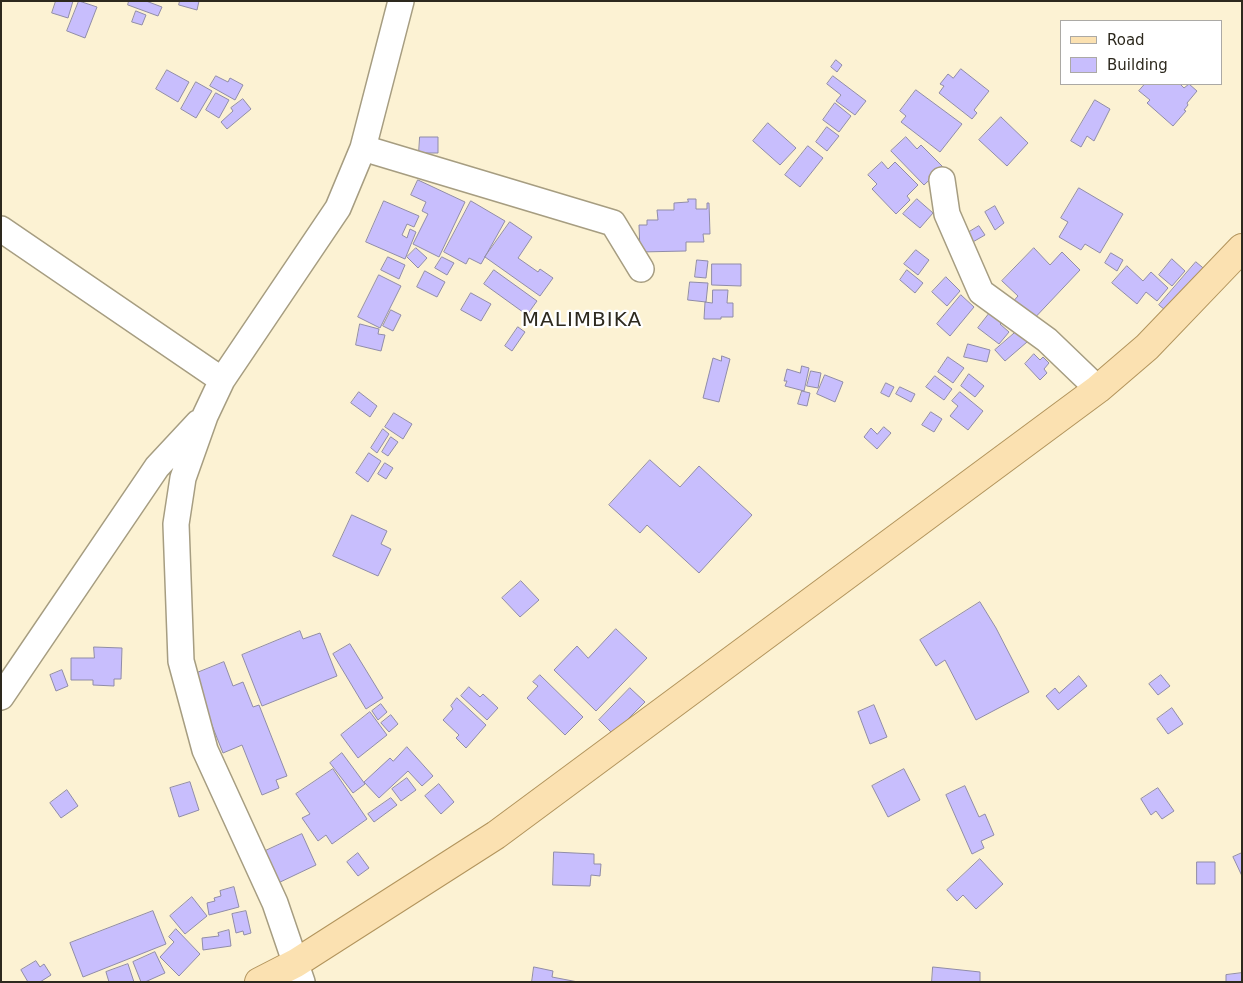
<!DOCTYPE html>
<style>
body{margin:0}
#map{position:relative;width:1243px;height:983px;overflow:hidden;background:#fcf2d3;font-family:"DejaVu Sans",sans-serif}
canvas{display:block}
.frame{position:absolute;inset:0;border:2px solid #2d291e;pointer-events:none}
.legend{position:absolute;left:1060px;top:20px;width:162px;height:65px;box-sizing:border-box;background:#fff;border:1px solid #aba9a5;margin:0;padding:6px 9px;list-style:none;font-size:15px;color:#2d291e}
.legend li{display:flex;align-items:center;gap:10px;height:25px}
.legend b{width:25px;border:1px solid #aba9a5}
</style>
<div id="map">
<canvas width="1243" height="983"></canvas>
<div class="frame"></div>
<ul class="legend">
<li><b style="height:6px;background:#fbe1b1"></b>Road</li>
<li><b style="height:14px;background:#c8befd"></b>Building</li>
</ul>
</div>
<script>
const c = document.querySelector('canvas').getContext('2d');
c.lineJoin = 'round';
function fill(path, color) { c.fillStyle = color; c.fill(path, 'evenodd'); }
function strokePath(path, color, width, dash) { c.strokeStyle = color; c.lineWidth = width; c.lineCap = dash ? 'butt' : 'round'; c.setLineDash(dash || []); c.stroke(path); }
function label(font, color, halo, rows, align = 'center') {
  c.font = font + ' "DejaVu Sans",sans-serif'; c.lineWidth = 4.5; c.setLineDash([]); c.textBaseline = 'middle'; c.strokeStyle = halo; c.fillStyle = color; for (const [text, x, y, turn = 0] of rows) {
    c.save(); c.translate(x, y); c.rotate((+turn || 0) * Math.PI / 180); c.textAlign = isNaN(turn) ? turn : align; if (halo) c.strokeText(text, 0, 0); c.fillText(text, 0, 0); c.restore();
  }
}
const building = new Path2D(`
 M56,1H73L68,18L52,13Z
 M79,1L97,7L85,38L67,31Z
 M129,1H146L162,7L158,16L128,5Z
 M180,1H199L197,10L179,5Z
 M136,11L146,15L142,25L132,22Z
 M836,60L842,65L837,72L831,67Z
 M961,69L989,91L974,110L977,113L972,119L939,93L944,86L940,84L948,74L953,78Z
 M167,70L189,82L178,102L156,89Z
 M216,76L228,82L230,78L243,85L235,100L210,86Z
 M833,76L866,101L855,115L836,101L841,95L827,84Z
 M196,82L212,91L196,118L181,109Z
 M1145,84H1180L1184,88L1189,84L1197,91L1187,103L1188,105L1184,110L1186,111L1173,126L1147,103L1150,100L1139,91Z
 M916,90L962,124L940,152L901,122L906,116L900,111Z
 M216,93L229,100L219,118L206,110Z
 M243,99L251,109L227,129L221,122L233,111L231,108Z
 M1095,100L1110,109L1094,141L1087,136L1081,147L1071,141Z
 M835,103L851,116L839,132L823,120Z
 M1001,117L1028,143L1007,166L979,140Z
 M768,123L796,148L780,165L753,141Z
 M827,127L839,136L827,151L816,142Z
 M420,137H438V153H419Z
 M906,137L917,149L921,145L943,167L924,185L891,151Z
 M808,146L823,158L800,187L785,175Z
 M882,162L888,169L895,162L918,185L907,196L910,200L896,214L872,189L877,184L868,175Z
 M418,180L465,202L439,257L413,244L428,214L422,211L426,202L411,195Z
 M1079,188L1123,214L1100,253L1085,244L1081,250L1059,237L1068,222L1061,218Z
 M688,199H696V209H707V203H709L710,234H703L704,242H686V251L640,252L639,225H647V220H658L657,210H674V203L688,202Z
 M917,199L933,213L920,228L903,214Z
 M384,201L419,216L414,227L407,224L402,235L407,238L410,229L416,232L405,259L366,242Z
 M471,201L505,221L481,264L469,258L466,264L444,252Z
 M995,206L1004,223L995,230L985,212Z
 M510,222L532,237L518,258L538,272L540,269L553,278L540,296L485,257Z
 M979,226L985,235L971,243L966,234Z
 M416,248L427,258L418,268L407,257Z
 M1034,248L1050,265L1062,252L1080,270L1029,324L1010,305L1018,296L1002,281Z
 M916,250L929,260L918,275L904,264Z
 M1111,253L1123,260L1117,271L1105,263Z
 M388,257L405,265L399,279L381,270Z
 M442,257L454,263L447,275L435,268Z
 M1172,259L1185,271L1172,286L1159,275Z
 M697,260L708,261L706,278L695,277Z
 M1196,262L1208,272L1171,315L1159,305Z
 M712,264H741V286L712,285Z
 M1127,266L1143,281L1151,272L1168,288L1157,301L1146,292L1137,304L1112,283Z
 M494,270L537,301L527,315L484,284Z
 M907,270L923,283L915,293L900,280Z
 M425,271L445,282L437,297L417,287Z
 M379,275L401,286L380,328L358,317Z
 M946,277L960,291L947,306L932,292Z
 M690,282L708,283L706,302L688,300Z
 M713,290H728L727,303H733V317H721V319H704L705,302L712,303Z
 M471,293L491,304L481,321L461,310Z
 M961,295L974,307L950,336L937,324Z
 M391,310L401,315L393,331L383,326Z
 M992,310L1004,320L1000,324L1009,332L999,344L978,328Z
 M360,324L379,329L378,334L385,335L381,351L356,345Z
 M518,327L525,332L512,351L505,346Z
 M1017,331L1027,342L1005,361L995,350Z
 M968,344L990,350L987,362L964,357Z
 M1034,354L1040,360L1043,357L1049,363L1044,369L1047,373L1040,380L1025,364Z
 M722,356L730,359L719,402L703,398L713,358L721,361Z
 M948,357L964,368L953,383L938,372Z
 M802,366L809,368L804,391L785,386L787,381H784L787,369L800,373Z
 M811,371L821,373L818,388L807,386Z
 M969,374L984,386L975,397L961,386Z
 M825,375L843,382L835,402L817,394Z
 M935,376L952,389L944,400L926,387Z
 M886,383L894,387L889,397L881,393Z
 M900,387L915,394L911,402L896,394Z
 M802,391L810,393L807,406L798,404Z
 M359,392L377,406L370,417L351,403Z
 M960,392L983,411L968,430L950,416L958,406L952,401Z
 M931,412L942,419L934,432L922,425Z
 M394,413L412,424L403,439L385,427Z
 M884,427L891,433L877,449L864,437L871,428L877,434Z
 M383,429L389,434L377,453L371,448Z
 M391,437L398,442L388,456L382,452Z
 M369,453L381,461L368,482L356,473Z
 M650,460L680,487L699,466L752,515L699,573L647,525L640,533L609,505Z
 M385,463L393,468L386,479L378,474Z
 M352,515L387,531L381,544L391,549L378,576L333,556Z
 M521,581L539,600L520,617L502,598Z
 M980,602L996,628L1029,692L976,720L945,660L936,666L920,640Z
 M616,629L647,658L596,711L554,670L577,646L588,658Z
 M300,631L303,639L320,633L337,676L262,706L242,655Z
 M350,644L383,698L366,709L333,654Z
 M94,647L122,648L121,679H114V686L93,685V680H71V658H94Z
 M224,662L233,686L243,682L253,707L259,705L287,776L276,780L279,788L262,795L242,745L223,753L192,675Z
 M62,670L68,686L56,691L50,675Z
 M540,675L583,717L565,735L527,698L538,686L533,682Z
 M1161,675L1170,686L1158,695L1149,684Z
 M1079,676L1087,686L1058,710L1046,696L1055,688L1059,693Z
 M469,687L480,697L483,694L498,708L487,720L461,696Z
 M630,688L645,702L613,734L599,720Z
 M457,698L486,725L466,748L456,738L459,735L443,720L453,709L451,706Z
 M381,704L387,712L378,720L372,711Z
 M874,705L887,737L870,744L858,712Z
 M1172,708L1183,724L1168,734L1157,719Z
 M370,712L387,735L358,758L341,735Z
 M391,715L398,724L389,732L381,723Z
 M407,747L433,776L422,786L408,771L379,798L364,782L390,758L393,761Z
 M342,753L365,784L353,793L330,763Z
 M333,769L367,819L332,844L326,835L318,841L302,818L310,814L296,794Z
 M904,769L920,800L888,817L872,786Z
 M407,778L416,790L401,801L392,789Z
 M190,782L199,810L179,817L170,788Z
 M439,784L454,802L441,814L425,796Z
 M965,786L979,817L985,814L994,835L981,841L984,848L972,854L946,795Z
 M1158,788L1174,811L1162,819L1156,811L1151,815L1141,799Z
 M67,790L78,806L61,818L50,803Z
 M391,798L397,805L374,822L368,814Z
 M302,834L316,865L276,884L261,853Z
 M554,852L594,854V864H601L600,876L591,875L590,886L553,885Z
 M358,853L369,868L358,876L347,862Z
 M1242,853V876L1233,857Z
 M980,859L1003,884L976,909L963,895L957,901L947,890Z
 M1197,862H1215V884H1197Z
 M234,887L239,907L209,915L207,903L215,901L214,898L221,896L220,891Z
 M192,897L207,916L185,934L170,916Z
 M153,911L166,944L83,977L70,943Z
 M246,911L251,933L244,935L243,931L236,933L232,914Z
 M176,929L200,954L179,976L160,957L174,942L169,937Z
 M229,930L231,946L203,950L202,938L219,936L218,933Z
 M155,952L165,973L145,982H141L133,962Z
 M36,961L40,967L44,964L51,975L40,982H28L21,970Z
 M128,964L134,982H109L106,972Z
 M534,967L553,971L552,977L578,982H532Z
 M933,967L980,972V982H932Z
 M1242,973V982H1226V975Z`);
const minor = new Path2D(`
 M363,148L613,223L641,269
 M942,180L947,214L981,292L1047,340L1098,389
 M1,229L222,380
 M1,697L157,467L198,423
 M302,982L275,903L205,750L181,661L176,524L183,478L205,416L222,380L338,208L363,148L401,1`);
const major = new Path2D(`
 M259,982L296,963L496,835L1098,389L1147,347L1242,248`);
const quarterNames = [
 ["MALIMBIKA",582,321]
];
fill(building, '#c8befd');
strokePath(building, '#908ca7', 1);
strokePath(minor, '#a69d81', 28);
strokePath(major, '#b2945c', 30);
strokePath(minor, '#fff', 25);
strokePath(major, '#fbe1b1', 28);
c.letterSpacing = '1px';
label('20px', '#2d291e', '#fff', quarterNames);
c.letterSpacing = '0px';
</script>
